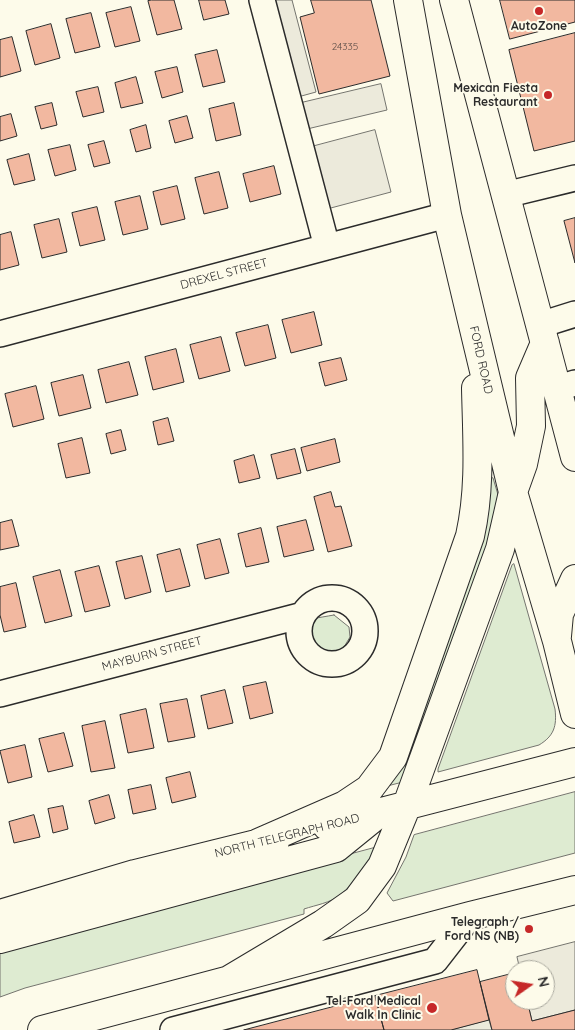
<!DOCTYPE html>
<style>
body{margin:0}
#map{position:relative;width:575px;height:1030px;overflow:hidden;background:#fdfbea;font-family:Quicksand,sans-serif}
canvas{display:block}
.north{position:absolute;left:505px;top:960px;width:50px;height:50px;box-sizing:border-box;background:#fdfbea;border:1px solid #a9a89e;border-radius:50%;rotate:77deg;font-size:14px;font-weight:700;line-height:20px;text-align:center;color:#2b2b2b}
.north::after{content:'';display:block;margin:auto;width:18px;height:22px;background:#c62828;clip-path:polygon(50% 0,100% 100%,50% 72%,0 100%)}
</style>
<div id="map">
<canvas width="575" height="1030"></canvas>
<div class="north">N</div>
</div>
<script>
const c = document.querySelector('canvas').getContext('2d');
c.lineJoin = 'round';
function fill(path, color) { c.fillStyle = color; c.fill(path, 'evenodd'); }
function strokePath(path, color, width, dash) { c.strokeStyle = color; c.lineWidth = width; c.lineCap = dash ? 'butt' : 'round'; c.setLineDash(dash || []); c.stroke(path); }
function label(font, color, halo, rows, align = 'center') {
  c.font = font + ' Quicksand,sans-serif'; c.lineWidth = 4; c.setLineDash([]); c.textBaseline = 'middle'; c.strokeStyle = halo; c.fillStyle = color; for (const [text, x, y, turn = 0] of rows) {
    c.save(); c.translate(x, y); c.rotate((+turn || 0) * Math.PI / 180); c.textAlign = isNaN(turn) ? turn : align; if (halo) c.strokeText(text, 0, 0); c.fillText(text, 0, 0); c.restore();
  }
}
const green = new Path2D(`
 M493,478L502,508L407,781L387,786L490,479Z
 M514,564L555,709C557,726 554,736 539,745L438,772V769L512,565Z
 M334,615L349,627L350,637L341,652L330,654L316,650C295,619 300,621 334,615Z
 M575,792V853L393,901L387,893L406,857L414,835Z
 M374,848L375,852C365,867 354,884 340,895C330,903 316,905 304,909V914L25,988L0,997V948Z`);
const parking = new Path2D(`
 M262,0H292L316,92L287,100Z
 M381,84L387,110L307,129L301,103Z
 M375,130L391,192L327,209L311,147Z
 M575,942V1010L532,1021L527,1000H545V970H520L517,957Z
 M489,1020L492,1030H451Z`);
const building = new Path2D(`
 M152,0H174L182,29L157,35L148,1Z
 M199,0H225L229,14L204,20Z
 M311,0H371L390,76L319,94L300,17L314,13Z
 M500,0H575V22L510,39Z
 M131,7L140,41L115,47L106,13Z
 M91,13L100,47L75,53L66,19Z
 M51,24L60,58L35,65L26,31Z
 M575,33V141L534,151L509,50Z
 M12,37L21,71L0,77V40Z
 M217,50L225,82L203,87L195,55Z
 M177,67L183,92L162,98L155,72Z
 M136,77L143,103L121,108L115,83Z
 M98,87L104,112L83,117L76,92Z
 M52,103L57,125L41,129L35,107Z
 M234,103L241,135L216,141L209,109Z
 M11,114L17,136L0,141V117Z
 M187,116L193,138L175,143L169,121Z
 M146,125L151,148L136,152L130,130Z
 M104,141L110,163L94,167L88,145Z
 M70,145L76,170L55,176L48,150Z
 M29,154L35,180L14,185L7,160Z
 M274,166L281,194L250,202L243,174Z
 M219,172L228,208L204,214L195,178Z
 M177,186L185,219L161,225L153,192Z
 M140,196L148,229L123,235L115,202Z
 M97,207L105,240L80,246L72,213Z
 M575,218V263L564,221Z
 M59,219L67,252L42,258L34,225Z
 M11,232L19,265L0,270V235Z
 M314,312L322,345L291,353L282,320Z
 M268,325L276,358L245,366L236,333Z
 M221,337L230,371L199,379L190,345Z
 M176,349L184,382L153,390L145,357Z
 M341,358L347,380L325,386L319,363Z
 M129,362L138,395L106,403L98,370Z
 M83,375L91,408L59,416L51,383Z
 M36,386L44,419L13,427L5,394Z
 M168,418L174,441L158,445L153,422Z
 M121,430L126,450L111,454L106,434Z
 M82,438L90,473L66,478L58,444Z
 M335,439L340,462L307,471L301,448Z
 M295,449L301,473L277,479L271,455Z
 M254,455L260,478L239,483L234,461Z
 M331,492L335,507L341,506L352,546L328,552L314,497Z
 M12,520L19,546L0,550V523Z
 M306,520L314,550L284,557L277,527Z
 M261,528L269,562L246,567L238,534Z
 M220,539L229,573L205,579L197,545Z
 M180,549L190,586L166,592L157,555Z
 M142,556L151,592L125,599L116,562Z
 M99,566L110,606L85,612L75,572Z
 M60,570L72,616L45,623L33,577Z
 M16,583L26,627L4,632L0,615V587Z
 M266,682L273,713L250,719L243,687Z
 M225,690L233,723L208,729L201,696Z
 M187,699L195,737L168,742L160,704Z
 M146,709L154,748L128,753L120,715Z
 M105,721L115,768L91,772L82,726Z
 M64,733L73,766L48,772L39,739Z
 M25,745L32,777L8,783L0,751Z
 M190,772L196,797L172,803L166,778Z
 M151,785L156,809L133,814L128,790Z
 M109,795L115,818L95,824L89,801Z
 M63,806L68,829L53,833L48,809Z
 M34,815L40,837L14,843L9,822Z
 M477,970L489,1020L451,1030H384L375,996Z
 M515,973V1000H527L532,1021L575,1010V1030H492L480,982Z
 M375,996L384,1030H244Z`);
const minor = new Path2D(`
 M262,0L327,247
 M505,195L575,178
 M540,325L575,314
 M0,334L447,215
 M556,389L575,383
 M299 631a33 33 0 1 1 66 0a33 33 0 1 1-66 0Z
 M0,694L303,615
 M173,1030L435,961L470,916`);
const major = new Path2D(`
 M408,0L447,215L474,329L513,492L557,641L575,714
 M454,0L575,457
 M557,636L559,614L575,579
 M327,826L575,762
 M258,843L345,805L369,789L393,757L470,536C481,487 477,438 476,388
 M0,914L135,874L276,839
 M0,939L336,848L373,818
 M229,980L323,924L357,900L382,866L407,805L500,549L513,492L523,464L531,426L530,378L545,343
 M42,1030L470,916L575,890`);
const markers = [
 [539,11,5,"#c62828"],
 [548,95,5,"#c62828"],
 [529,929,5,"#c62828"],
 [432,1008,6,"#c62828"]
];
const numberNames = [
 ["24335",345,47]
];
const poiNames = [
 ["AutoZone",539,26,"center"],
 ["Mexican Fiesta",538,88],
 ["Restaurant",538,102],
 ["Telegraph /",519,922],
 ["Ford NS (NB)",519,936],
 ["Tel-Ford Medical",421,1001],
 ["Walk In Clinic",421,1015]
];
const streetNames = [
 ["DREXEL STREET",224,274,-15],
 ["FORD ROAD",481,360,77],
 ["MAYBURN STREET",152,654,-15],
 ["NORTH TELEGRAPH ROAD",287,836,-14]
];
fill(green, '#deebd1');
strokePath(green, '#74746e', 1);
fill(parking, '#eceadb');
strokePath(parking, '#74746e', 1);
fill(building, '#f2b8a0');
strokePath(building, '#2b2b2b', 1);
strokePath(minor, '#2b2b2b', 28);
strokePath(major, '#2b2b2b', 30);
strokePath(minor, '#fdfbea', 25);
strokePath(major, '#fdfbea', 28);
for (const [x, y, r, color] of markers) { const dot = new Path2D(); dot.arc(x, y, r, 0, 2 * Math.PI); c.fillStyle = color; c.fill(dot); strokePath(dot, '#fdfbea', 2); }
label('10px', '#5d4e48', null, numberNames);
label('bold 12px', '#2b2b2b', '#fdfbea', poiNames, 'right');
label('12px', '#2b2b2b', '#fdfbea', streetNames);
</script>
